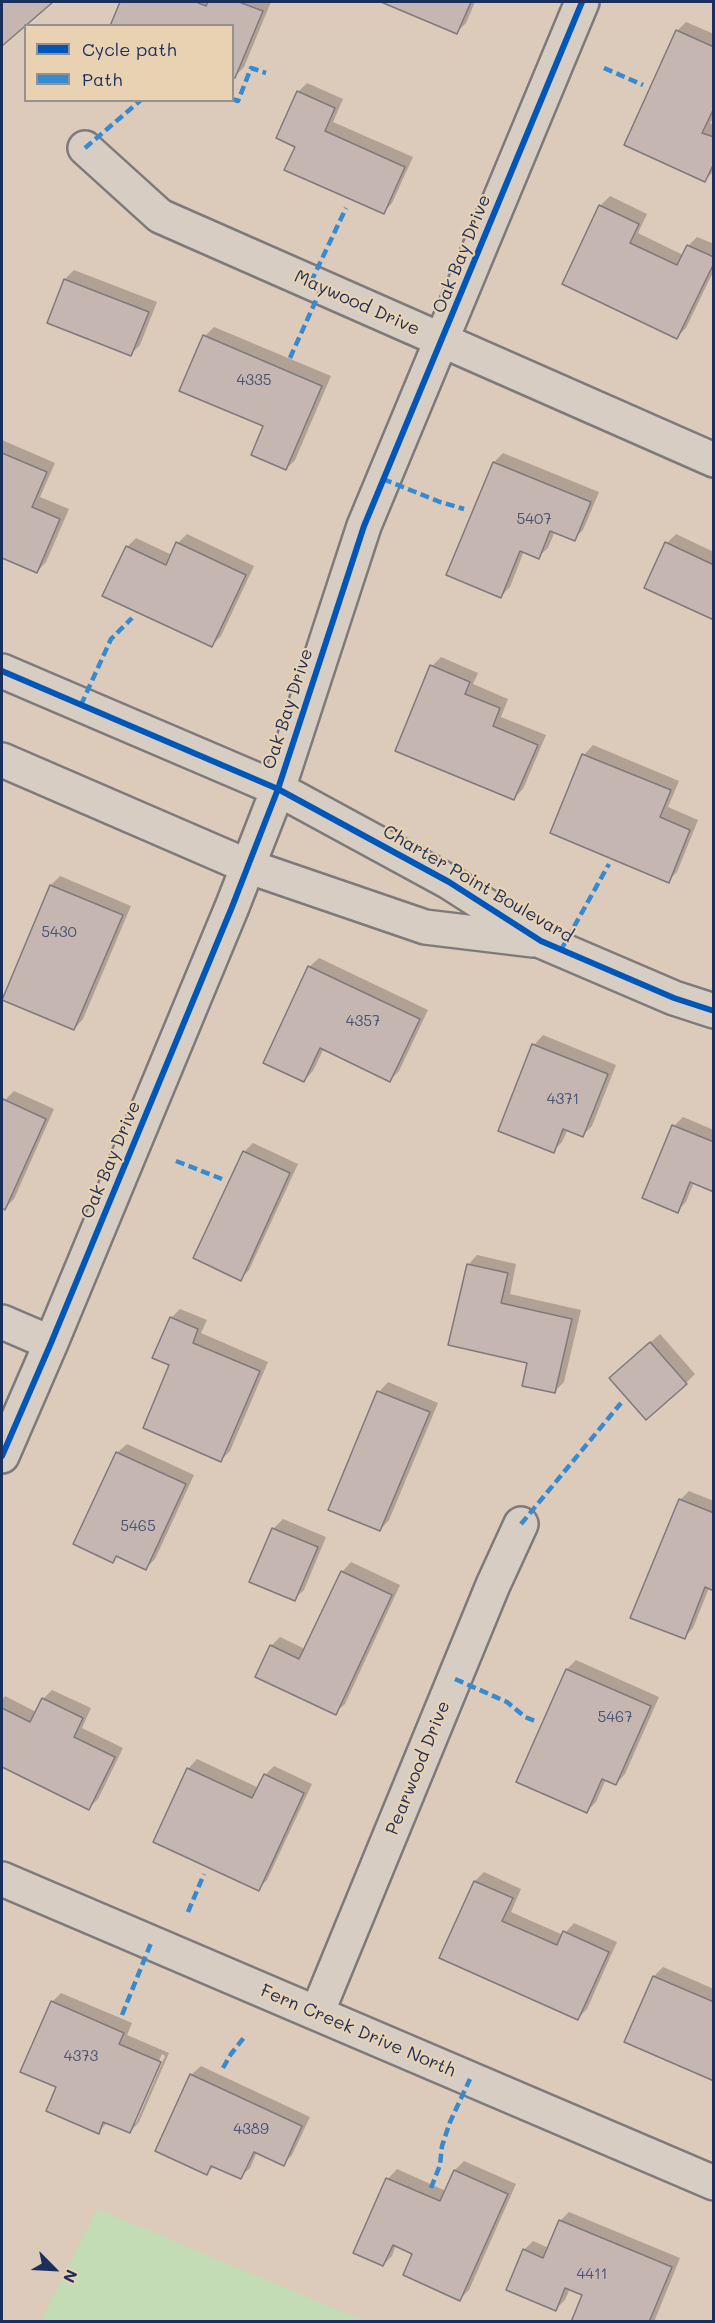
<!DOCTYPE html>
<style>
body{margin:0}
#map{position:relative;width:715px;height:2323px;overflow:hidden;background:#dccaba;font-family:Mali,sans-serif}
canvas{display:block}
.frame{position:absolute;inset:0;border:3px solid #1b2f5e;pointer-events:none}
.legend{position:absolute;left:24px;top:24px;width:210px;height:78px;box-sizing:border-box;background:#e8d2b1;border:2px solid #969190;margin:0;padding:8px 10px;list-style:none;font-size:18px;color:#1b2f5e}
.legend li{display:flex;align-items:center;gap:12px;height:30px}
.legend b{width:30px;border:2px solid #969190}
.north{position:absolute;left:24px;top:2239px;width:60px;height:60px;-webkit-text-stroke:4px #e8d2b1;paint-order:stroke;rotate:114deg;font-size:16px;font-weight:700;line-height:24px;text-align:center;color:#1b2f5e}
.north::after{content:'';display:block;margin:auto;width:21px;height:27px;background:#1b2f5e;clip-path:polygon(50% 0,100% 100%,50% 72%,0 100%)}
</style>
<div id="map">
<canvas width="715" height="2323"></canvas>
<div class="frame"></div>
<ul class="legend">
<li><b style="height:8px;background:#0057b8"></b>Cycle path</li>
<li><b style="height:8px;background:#368acf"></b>Path</li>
</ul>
<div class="north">N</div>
</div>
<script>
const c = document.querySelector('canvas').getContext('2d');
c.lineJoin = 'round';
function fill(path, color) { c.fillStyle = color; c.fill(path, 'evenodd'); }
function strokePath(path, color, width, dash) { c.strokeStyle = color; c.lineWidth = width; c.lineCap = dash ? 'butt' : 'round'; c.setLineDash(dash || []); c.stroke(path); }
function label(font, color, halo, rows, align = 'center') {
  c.font = font + ' Mali,sans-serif'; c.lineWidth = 4.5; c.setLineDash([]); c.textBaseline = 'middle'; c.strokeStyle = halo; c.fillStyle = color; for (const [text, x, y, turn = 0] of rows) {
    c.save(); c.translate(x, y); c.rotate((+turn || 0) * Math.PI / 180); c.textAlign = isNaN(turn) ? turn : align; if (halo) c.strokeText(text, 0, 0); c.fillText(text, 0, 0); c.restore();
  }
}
const green = new Path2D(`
 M97,2209L364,2321H41Z`);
const shadow = new Path2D(`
 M2,2H50L2,44Z
 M122,2H271L244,67L234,77L232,26L112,25Z
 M385,2H475L466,23L457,32Z
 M686,22L714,34V117L710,123L714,125V171L705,180L677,31Z
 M307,83L343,99L333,122L413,157L392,203L383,213L296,146L298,92Z
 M610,196L647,214L638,233L683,255L688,246L697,237L714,244V270L686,328L677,337L564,284L600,206Z
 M74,270L157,302L140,345L130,355L49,323L65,279Z
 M214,327L331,376L295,460L286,469L265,425L205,336Z
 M2,440L55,463L40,497L69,509L46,562L37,572L2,557Z
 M503,453L599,492L583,530L574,539L555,531L548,548L538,557L524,551L510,587L501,596L448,574L494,462Z
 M187,534L254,566L221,636L212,645L127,547L136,538L172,555L178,543Z
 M676,534L714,552V618L667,543Z
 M441,657L478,673L473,684L508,699L501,717L546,735L523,789L514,798L432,666Z
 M593,745L679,781L668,807L698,820L677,872L668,881L552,833L584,755Z
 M60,876L131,906L83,1019L74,1029L51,885Z
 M319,958L428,1010L399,1071L390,1080L324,1048L313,1071L304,1081L309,967Z
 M543,1035L616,1065L592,1126L583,1135L568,1129L562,1142L553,1151L499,1130L534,1045Z
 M14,1091L54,1109L14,1199L5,1208L2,1206V1107L5,1100Z
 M683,1117L714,1130V1191L694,1182L686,1202L677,1211L674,1126Z
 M253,1143L298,1164L249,1270L240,1279L244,1152Z
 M477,1255L516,1264L510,1294L581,1310L564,1382L555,1391L529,1362L468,1265Z
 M180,1309L207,1320L201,1333L268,1362L230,1451L221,1460L171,1365V1318Z
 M660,1334L695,1374L686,1383L620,1369Z
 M388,1382L438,1403L389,1520L380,1530L330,1509L379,1392Z
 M127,1444L194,1475L155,1559L146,1568L118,1555L113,1561L117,1453Z
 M689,1491L714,1501V1589L709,1588L693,1628L684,1638L680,1500Z
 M283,1519L326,1537L304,1590L294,1599L251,1581L273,1529Z
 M351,1562L400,1585L345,1704L335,1713L271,1646L280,1637L305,1649L342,1572Z
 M576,1660L659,1697L625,1774L616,1784L606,1779L596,1802L587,1811L567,1669Z
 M52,1690L91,1708L82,1728L123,1748L98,1799L89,1808L2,1766V1700L5,1696L36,1712L43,1699Z
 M197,1759L259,1788L265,1775L274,1766L312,1784L267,1880L258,1889L188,1769Z
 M484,1872L521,1889L511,1912L563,1935L574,1923L617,1942L587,2009L578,2018L441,1957L475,1881Z
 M663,1967L714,1989V2079L654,1976Z
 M61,1993L132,2023L127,2035L169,2053L139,2122L130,2132L108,2122L98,2132L58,2086L52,2002ZM162,2054L165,2056L136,2123H133Z
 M201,2066L310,2117L292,2155L283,2164L257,2152L250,2168L240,2177L215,2165L207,2173L191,2075Z
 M464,2161L516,2184L469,2290L460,2299L414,2253L396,2245L392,2256L383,2265L355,2252L388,2179L397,2169L446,2191L455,2170Z
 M569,2212L680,2258L654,2322H573L584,2294L570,2288L565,2300L556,2309L524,2250L533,2241L549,2248L560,2221Z`);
const building = new Path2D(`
 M2,2H53L2,46Z
 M120,2H196L206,6L208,2H239L263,11L235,78L232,77V26H110Z
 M381,2H471L457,34Z
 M676,30L714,47V108L702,133L714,137V163L705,182L624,145Z
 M297,91L335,108L325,131L405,167L384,214L284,170L295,147L276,138Z
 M599,205L639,224L630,243L677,265L687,245L714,257V263L677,339L562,284Z
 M64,279L149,312L131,356L47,323Z
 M203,335L322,386L286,470L251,455L263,426L179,391Z
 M2,453L47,472L32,507L60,519L37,573L2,558Z
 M493,462L591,502L575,541L550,531L539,559L520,551L501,598L446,575Z
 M176,542L246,575L212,647L102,596L126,546L166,565Z
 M665,542L714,565V620L644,588Z
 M430,665L470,682L465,694L500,708L493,726L538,745L514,800L395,751Z
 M582,754L671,790L660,817L690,830L669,883L550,833Z
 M50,885L123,915L74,1030L2,1000Z
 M308,966L420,1019L390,1082L320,1048L304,1082L263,1063Z
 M532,1044L608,1074L583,1137L563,1129L554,1153L498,1131Z
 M3,1099L46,1119L5,1210L2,1208V1103Z
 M672,1125L714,1142V1192L690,1182L678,1213L642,1198Z
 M243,1151L290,1173L241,1281L193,1258Z
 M467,1264L508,1273L501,1303L572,1319L555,1393L522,1386L527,1363L448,1345Z
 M170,1317L198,1329L193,1343L260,1371L221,1462L143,1428L169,1365L152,1358Z
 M650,1342L687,1384L646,1420L609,1378Z
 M377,1391L430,1412L380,1531L328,1510Z
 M116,1452L186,1484L146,1570L116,1556L113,1563L73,1544Z
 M679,1499L714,1513V1591L705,1587L685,1639L630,1618Z
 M272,1528L318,1547L295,1601L249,1582Z
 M341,1571L392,1595L336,1715L255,1677L270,1645L299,1659Z
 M566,1669L651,1706L616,1785L602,1779L587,1813L516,1782Z
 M42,1698L83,1718L74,1737L115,1757L89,1810L2,1767V1708L30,1722Z
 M187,1768L252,1798L264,1774L304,1793L259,1891L153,1842Z
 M474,1881L513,1898L502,1921L557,1945L563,1931L609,1952L578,2020L439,1958Z
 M653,1976L714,2002V2081L624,2042Z
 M51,2001L124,2033L119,2044L161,2062L130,2133L103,2122L99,2134L46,2111L56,2087L20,2072Z
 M190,2074L302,2126L284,2166L254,2152L241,2179L211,2166L207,2175L155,2151Z
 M454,2170L508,2194L460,2301L403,2275L412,2254L393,2245L383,2266L353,2253L386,2178L440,2201Z
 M559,2220L672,2267L649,2322H571L582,2295L565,2288L556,2311L506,2290L523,2249L543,2258Z`);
const street = new Path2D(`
 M85,148L160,216L714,460
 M2,671L278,789L449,882L541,941L674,998L714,1011
 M2,760L247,866L425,927L533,940
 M2,1322L51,1343
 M2,1456L51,1343L232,907L278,789L364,526L582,2
 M2,1879L714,2183
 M317,2013L493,1585L521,1524`);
const quiet = new Path2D(`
 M604,68L643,85
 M232,99L238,101L251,68L266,73
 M85,148L141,100
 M311,282L346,208
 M290,358L322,287
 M383,479L440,502L464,509
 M81,705L111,639L132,618
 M561,950L609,864
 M176,1161L222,1179
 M521,1524L621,1403
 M455,1679L507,1702L525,1717L535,1721
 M188,1912L204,1874
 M122,2015L151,1943
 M223,2068L231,2054L246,2035
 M431,2188L440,2165L442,2146L450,2122L470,2079`);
const cycleway = new Path2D(`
 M2,671L278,789L449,882L541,941L674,998L714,1011
 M2,1456L51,1343L232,907L278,789L364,526L582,2`);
const numberNames = [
 ["4335",254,380],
 ["5407",534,519],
 ["5430",59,932],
 ["4357",363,1021],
 ["4371",563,1099],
 ["5465",138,1526],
 ["5467",615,1717],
 ["4373",81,2056],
 ["4389",251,2129],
 ["4411",592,2274]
];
const streetNames = [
 ["Oak Bay Drive",462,254,-68],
 ["Maywood Drive",357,303,24],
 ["Oak Bay Drive",288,709,-72],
 ["Charter Point Boulevard",478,884,30],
 ["Oak Bay Drive",111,1160,-67],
 ["Pearwood Drive",418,1768,-68],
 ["Fern Creek Drive North",358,2031,23]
];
fill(green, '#c3dcb5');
fill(shadow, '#0003');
fill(building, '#c5b6b1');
strokePath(building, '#7e7a7b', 1.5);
strokePath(street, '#7e7a7b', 38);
strokePath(street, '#d7cdc2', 33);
strokePath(quiet, '#368acf', 4.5, [9, 4.5]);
strokePath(cycleway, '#0057b8', 6);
label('15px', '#485374', null, numberNames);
label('18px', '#1b2f5e', '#e8d2b1', streetNames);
</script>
